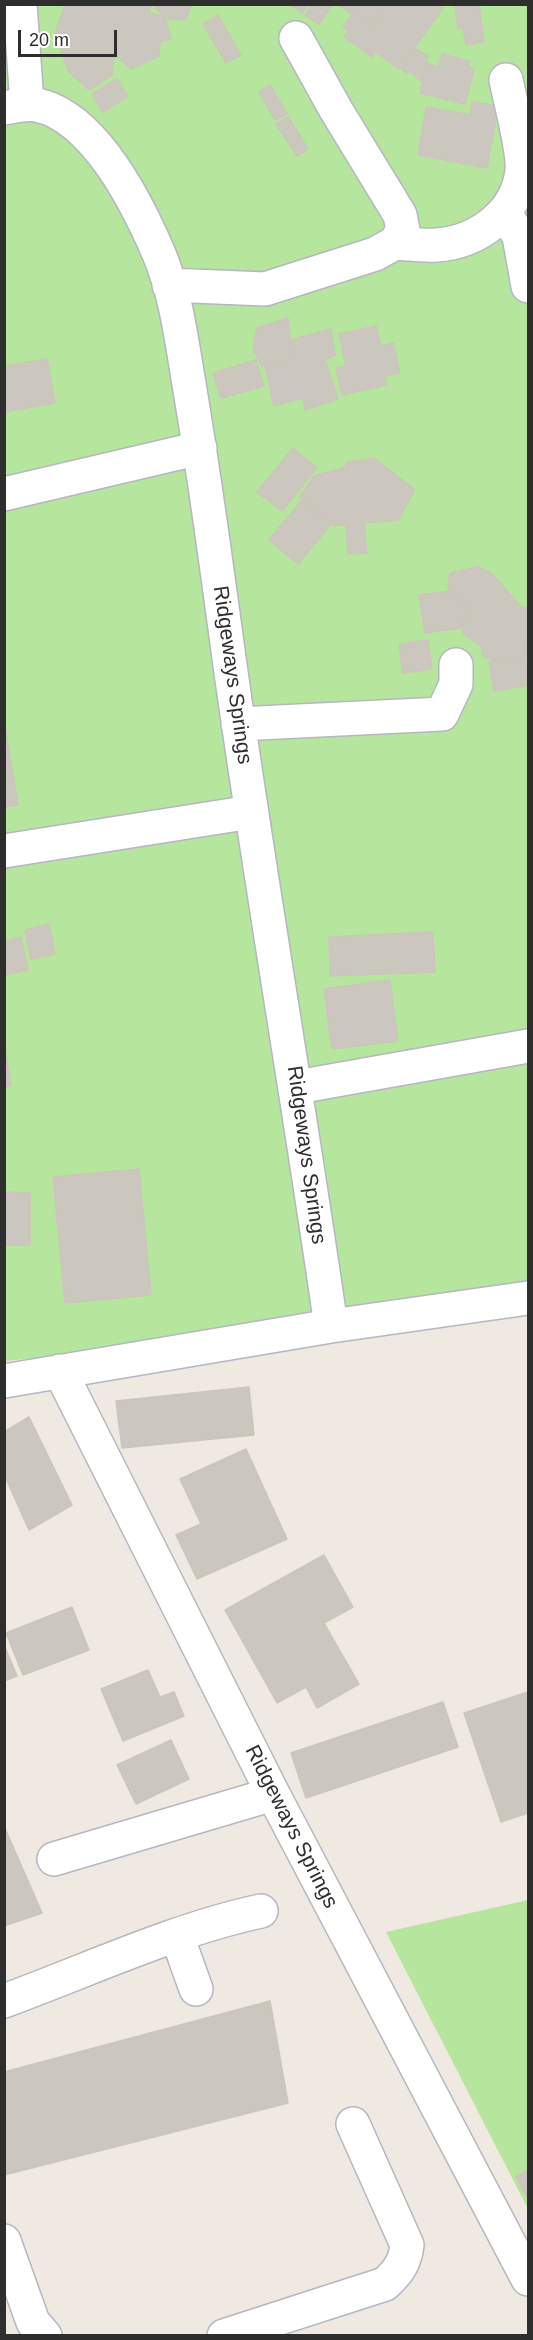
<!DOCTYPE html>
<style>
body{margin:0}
#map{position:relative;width:533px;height:2340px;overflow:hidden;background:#efe9e1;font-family:Arial,sans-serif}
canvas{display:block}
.frame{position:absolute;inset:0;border:6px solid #2e2e2e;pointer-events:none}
.scale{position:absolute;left:18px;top:30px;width:99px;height:27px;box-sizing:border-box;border:3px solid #2e2e2e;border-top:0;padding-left:8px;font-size:18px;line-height:21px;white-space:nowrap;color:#2e2e2e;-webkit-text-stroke:4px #fff;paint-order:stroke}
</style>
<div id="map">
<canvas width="533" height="2340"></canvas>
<div class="frame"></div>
<div class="scale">20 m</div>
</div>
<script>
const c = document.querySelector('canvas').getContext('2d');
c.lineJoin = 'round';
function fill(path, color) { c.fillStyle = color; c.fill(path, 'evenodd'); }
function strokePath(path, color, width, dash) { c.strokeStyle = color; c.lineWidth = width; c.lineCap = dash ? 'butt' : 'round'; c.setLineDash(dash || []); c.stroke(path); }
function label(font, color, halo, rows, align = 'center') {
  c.font = font + ' Arial,sans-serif'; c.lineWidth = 6; c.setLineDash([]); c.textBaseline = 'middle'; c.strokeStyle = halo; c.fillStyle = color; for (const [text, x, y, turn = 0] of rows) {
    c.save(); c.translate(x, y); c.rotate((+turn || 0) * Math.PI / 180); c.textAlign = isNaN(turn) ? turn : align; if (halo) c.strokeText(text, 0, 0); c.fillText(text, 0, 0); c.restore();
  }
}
const green = new Path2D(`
 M5,5H528V1308L5,1361Z
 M528,1900V2209L386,1932Z`);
const building = new Path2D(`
 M65,4H150V13L165,17L171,39L160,42L159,56L131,69L117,56L114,58L112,75L89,90L69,72L55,34Z
 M157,4H192L185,20L168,19L154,6Z
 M290,4H308L302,13Z
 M312,4H333L319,24L305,15Z
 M337,4H387L373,24L356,13L354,16Z
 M388,4H438L443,8L399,69L375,52L372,57L344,37L349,31L343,27L351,16L356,13L374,26Z
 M455,4H479L484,42L466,45L463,28L458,29Z
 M218,15L241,55L226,63L203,24Z
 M414,48L428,56L422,82L410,71L407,74L401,68Z
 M442,54L469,61L468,67L474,69L465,104L420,93L427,63L439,67Z
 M117,79L128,96L103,112L92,94Z
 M270,85L287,114L275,120L259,92Z
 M472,102L498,106L487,168L418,155L426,107L470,115Z
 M288,117L308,149L297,156L276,124Z
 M288,318L292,358L262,366L253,349L257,328Z
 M376,326L381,346L393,343L400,373L385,376L387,385L342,395L336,368L346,366L339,334Z
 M331,329L335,356L325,359L338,399L305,410L303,398L274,406L265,366L292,359L290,340Z
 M47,359L55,403L4,412V366Z
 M256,360L264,386L221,398L213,373Z
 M293,448L317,468L282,511L257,492Z
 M374,458L415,490L398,520L364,523L367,553L348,554L346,524L334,526L300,497L314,476L346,467L347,462Z
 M302,500L331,524L298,564L269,540Z
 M479,567L491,573L522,608L528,607V643L524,645L525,655L493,661L482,655L481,646L463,634L466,606L448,589L450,573Z
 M451,591L465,606L462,628L425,633L419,595Z
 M428,640L432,669L403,673L399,644Z
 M528,645V685L494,691L489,662L525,656L524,646Z
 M4,720L18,805L4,807Z
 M49,924L55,954L31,959L25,930Z
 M433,932L435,972L330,976L329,937Z
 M21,937L28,970L4,975V941Z
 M390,980L398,1041L332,1049L324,989Z
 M4,1044L11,1086H4Z
 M139,1169L151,1295L65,1303L53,1177Z
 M4,1192L30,1193V1245H4Z
 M249,1387L254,1435L122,1448L116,1401Z
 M29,1417L72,1505L29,1530L4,1474V1432Z
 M246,1449L287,1539L197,1579L176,1535L201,1524L180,1479Z
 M324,1555L353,1607L324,1623L359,1684L317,1708L306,1687L277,1703L225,1610Z
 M72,1607L89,1650L23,1675L6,1633Z
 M4,1645L17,1676L4,1681Z
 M148,1670L160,1697L174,1692L184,1716L123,1741L101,1689Z
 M528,1692V1813L501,1822L464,1713Z
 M443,1702L458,1747L306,1798L291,1753Z
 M171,1740L189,1779L136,1804L117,1765Z
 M4,1826L42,1913L4,1926Z
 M270,2001L288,2103L4,2175V2072Z
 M528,2170V2199L516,2177Z`);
const minor = new Path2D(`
 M20,4L27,104
 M4,108C15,106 26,103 37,105C95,117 138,205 159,254C177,297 182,344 190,390C205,479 217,569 229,658C260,881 299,1103 331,1326L4,1381
 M505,213L519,236L528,286
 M395,243C409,244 423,246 437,245C478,242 518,213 522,170C524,153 510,100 506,80
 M169,285L265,289L375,254L395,243L403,230L400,215L336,110L296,38
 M4,494L200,448
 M238,724L442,714L456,684V665
 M4,851L251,812
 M297,1087L528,1046
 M331,1326L528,1298
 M60,1371L273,1794L528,2279
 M54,1859L273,1794
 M177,1936L196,1989
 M4,2001C86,1971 176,1929 261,1911
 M4,2241L33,2322L45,2336
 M224,2336L385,2284C398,2272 405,2263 407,2245L353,2124`);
const streetNames = [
 ["Ridgeways Springs",232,675,82],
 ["Ridgeways Springs",306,1155,82],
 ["Ridgeways Springs",291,1827,63]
];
fill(green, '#b6e59e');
fill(building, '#cbc7bf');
strokePath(building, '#cbc5ba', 1.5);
strokePath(minor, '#b4b7c1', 36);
strokePath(minor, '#fff', 33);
label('21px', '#2e2e2e', '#fff', streetNames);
</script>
